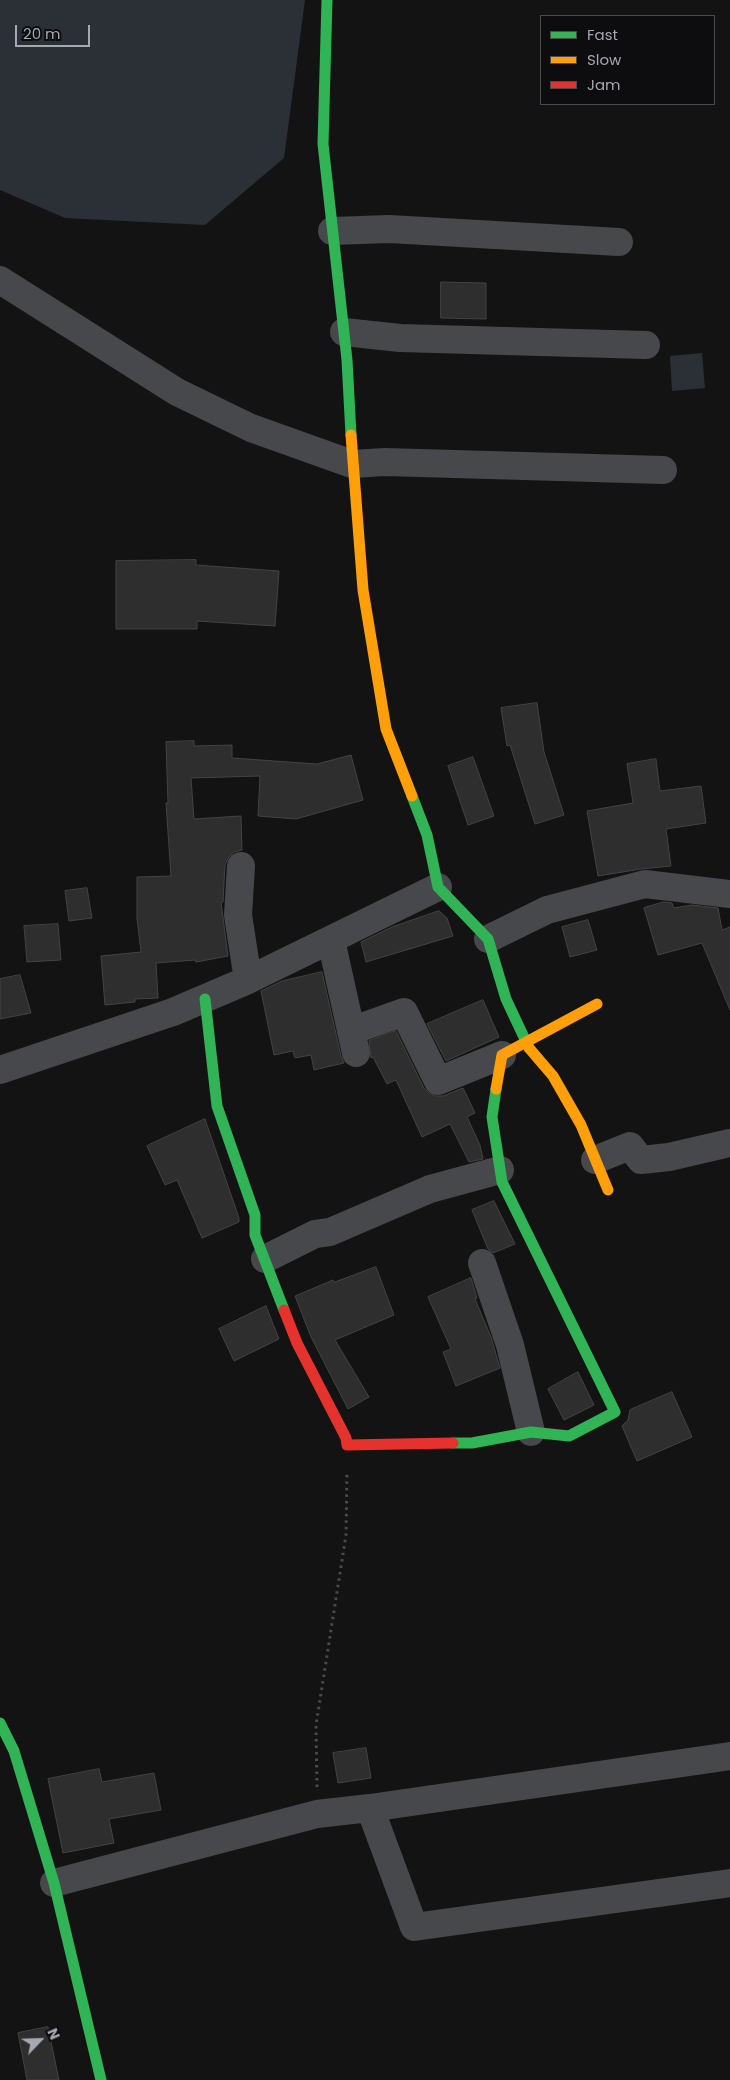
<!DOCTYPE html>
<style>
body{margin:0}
#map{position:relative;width:730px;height:2080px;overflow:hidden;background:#131313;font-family:Poppins,sans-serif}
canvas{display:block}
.legend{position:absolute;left:540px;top:15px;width:175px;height:90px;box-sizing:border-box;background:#0d0d0f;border:1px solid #4a4b51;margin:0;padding:6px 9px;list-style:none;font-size:15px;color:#a5a8b3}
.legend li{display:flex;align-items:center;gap:10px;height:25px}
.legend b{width:25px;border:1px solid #4a4b51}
.north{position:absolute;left:15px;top:2015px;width:50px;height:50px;-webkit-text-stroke:4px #0d0d0f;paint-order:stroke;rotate:66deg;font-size:14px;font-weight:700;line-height:20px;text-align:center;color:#a5a8b3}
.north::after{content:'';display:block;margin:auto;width:18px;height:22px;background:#a5a8b3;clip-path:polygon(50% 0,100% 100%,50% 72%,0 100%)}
.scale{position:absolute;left:15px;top:25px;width:75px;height:22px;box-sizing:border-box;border:2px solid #a5a8b3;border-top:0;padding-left:6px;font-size:15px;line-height:18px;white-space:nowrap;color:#a5a8b3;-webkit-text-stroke:4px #0d0d0f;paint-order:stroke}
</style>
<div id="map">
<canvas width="730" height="2080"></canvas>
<ul class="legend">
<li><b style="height:6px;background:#30b455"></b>Fast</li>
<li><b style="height:6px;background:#ff9f0a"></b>Slow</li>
<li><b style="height:6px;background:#e5322d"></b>Jam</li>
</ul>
<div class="north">N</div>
<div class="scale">20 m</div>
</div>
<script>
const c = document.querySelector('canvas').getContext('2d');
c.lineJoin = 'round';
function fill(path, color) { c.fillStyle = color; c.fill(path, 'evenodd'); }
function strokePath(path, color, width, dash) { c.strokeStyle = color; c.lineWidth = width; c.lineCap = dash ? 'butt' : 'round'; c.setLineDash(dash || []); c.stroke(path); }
const water = new Path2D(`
 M0,0H305L284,158L205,225L65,218L0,190Z
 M702,353L705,388L672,391L670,356Z`);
const building = new Path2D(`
 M441,282L486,283V319L441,318Z
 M196,560V565L279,571L275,626L197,621V629H116V561Z
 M537,703L544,752L564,815L535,824L510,745L507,746L501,708Z
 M194,741V746L232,745V758L317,764L351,755L363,800L296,819L258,816L260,776L191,778L194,819L241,816L242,850L234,852L228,858L225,865L223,902H221L228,956L196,962L195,960L156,963L158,998L135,999V1002L105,1005L101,956L141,952L137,918V877L171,876L166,803H168L166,742Z
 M473,757L494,816L468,825L448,766Z
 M656,759L660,791L701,786L706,823L666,829L671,866L641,869L598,876L587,811L633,803L627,764Z
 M87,888L92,918L69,921L65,891Z
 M664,902L672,903L674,908L692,905L718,908L722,930L730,927V1010L702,943L658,955L644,908Z
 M439,911L447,918L453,936L366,962L361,942L392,927Z
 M588,920L597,950L570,957L562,927Z
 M58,924L61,960L27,962L24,926Z
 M322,972L341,1056L344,1063L314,1070L311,1055L295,1058L293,1051L274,1055L261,991L282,981Z
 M20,975L31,1013L0,1019V979Z
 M483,1000L499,1037L446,1061L427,1024Z
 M396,1031L424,1088L429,1093L436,1096H443L463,1088L475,1113L467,1117L480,1145L483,1159L469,1162L450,1124L422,1137L396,1080L387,1084L373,1057L371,1058L369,1041Z
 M205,1119L239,1218V1222L202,1238L177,1180L165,1185L147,1146Z
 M494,1201L515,1244L493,1253L488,1249L472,1210Z
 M376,1267L394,1315L335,1340L369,1397L348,1409L311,1337L295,1296L333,1280L334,1282Z
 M471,1278L477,1298L475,1299L491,1337L500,1368L456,1386L443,1352L451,1349L428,1297Z
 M266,1306L279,1339L234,1361L219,1329Z
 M578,1372L594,1405L564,1420L548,1389Z
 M672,1392L692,1437L637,1461L622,1426L628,1420L630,1410Z
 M366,1748L371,1778L338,1783L333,1753Z
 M99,1769L102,1782L154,1773L161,1810L109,1819L114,1843L63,1853L48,1779Z
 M48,2027L59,2080H27L18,2033Z`);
const path = new Path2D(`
 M317,1787L316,1725L346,1535L347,1471`);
const street = new Path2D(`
 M332,231L389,229L619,242
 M0,280L177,392L251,428L352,464L385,462L663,470
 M344,332L400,338L646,345
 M241,866L238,915L248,980
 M488,939L547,910L645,884L730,894
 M331,940L356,1053
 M351,1031L404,1012L438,1081L502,1055
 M0,1070L173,1012L248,980L438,887
 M595,1160L630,1146L641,1160L669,1157L730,1143
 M265,1259L315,1234L330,1232L430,1189L500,1170
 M482,1263L510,1345L531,1432
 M370,1808L414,1927L730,1883
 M54,1883L317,1814L370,1808L730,1756`);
const fast = new Path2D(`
 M327,0L323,144L347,360L351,435
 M412,796L427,835L438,887L488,939L506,999L529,1048
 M205,999L217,1106L255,1215V1235L284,1310
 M453,1443H472L531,1432L569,1436L615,1412L502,1182L492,1117L496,1089
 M0,1723L14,1751L54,1883L101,2080`);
const slow = new Path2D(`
 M351,435L363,590L386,729L412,796
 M529,1048L553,1076L581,1125L608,1190
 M496,1089L502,1055L597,1004`);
const jam = new Path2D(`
 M284,1310L297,1343L346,1438L347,1445L453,1443`);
fill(water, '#2b3037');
fill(building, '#2e2e2e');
strokePath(building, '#424346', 1);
strokePath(path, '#494a4d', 3, [2.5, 4]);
strokePath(street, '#47484c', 28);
strokePath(fast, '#30b455', 11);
strokePath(slow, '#ff9f0a', 11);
strokePath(jam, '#e5322d', 11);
</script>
